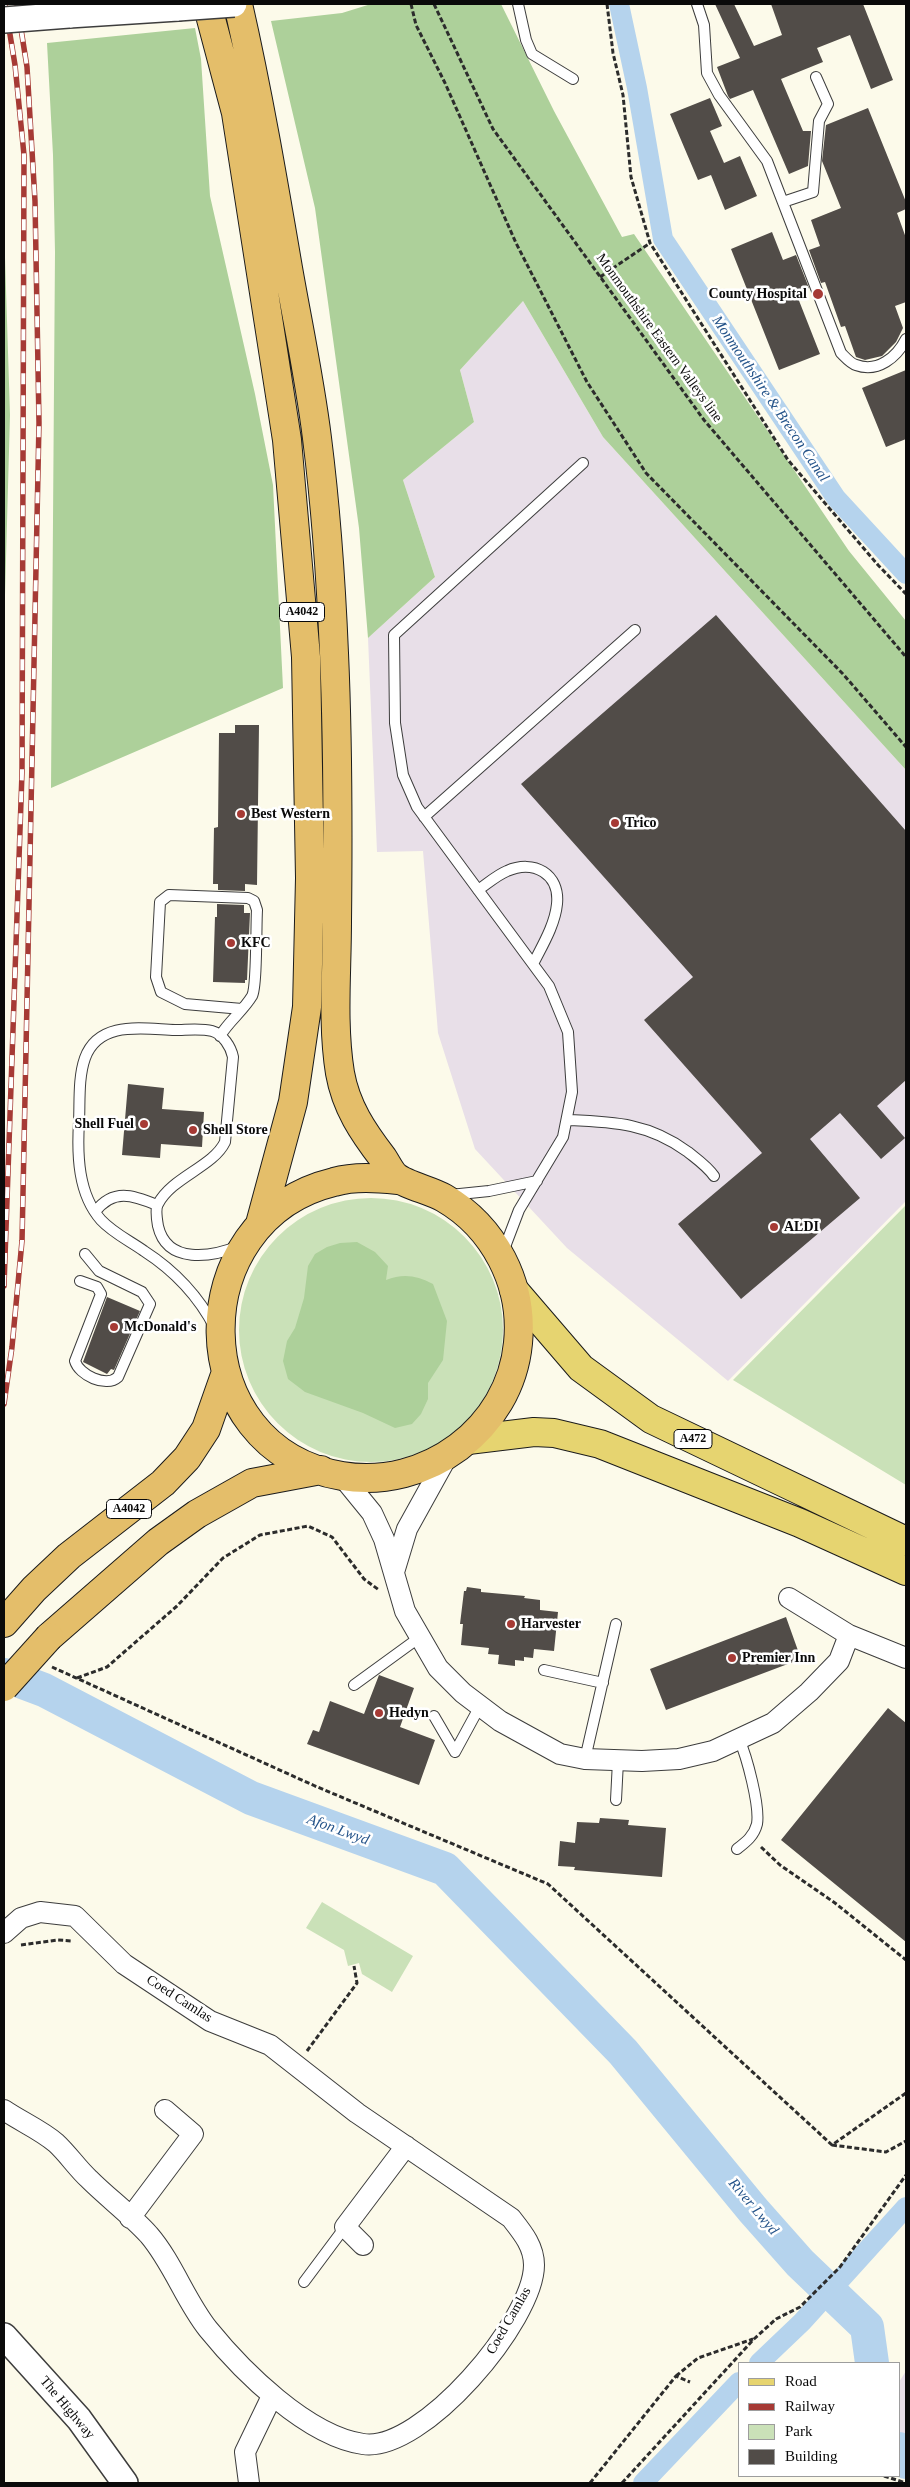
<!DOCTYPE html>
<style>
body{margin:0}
#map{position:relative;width:910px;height:2487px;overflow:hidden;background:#fcfaea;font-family:"Times New Roman",serif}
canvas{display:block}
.frame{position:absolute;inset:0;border:5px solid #0a0a0a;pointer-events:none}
.legend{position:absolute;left:738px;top:2362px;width:162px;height:115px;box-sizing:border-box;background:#fff;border:1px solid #9d9d9d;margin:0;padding:6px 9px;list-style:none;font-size:15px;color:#0a0a0a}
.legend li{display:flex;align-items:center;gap:10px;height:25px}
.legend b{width:25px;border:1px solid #9d9d9d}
</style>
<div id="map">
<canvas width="910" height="2487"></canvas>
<div class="frame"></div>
<ul class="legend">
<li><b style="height:6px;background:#e6d470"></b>Road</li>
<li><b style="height:6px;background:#a63a35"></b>Railway</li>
<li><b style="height:14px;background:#cae1b8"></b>Park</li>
<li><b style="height:14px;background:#514c48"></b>Building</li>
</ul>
</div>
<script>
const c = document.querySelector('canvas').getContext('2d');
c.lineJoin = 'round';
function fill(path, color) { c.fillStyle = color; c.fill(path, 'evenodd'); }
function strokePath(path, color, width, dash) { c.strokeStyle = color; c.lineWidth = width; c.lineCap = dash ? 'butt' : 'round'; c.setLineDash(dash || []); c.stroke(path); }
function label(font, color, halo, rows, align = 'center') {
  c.font = font + ' "Times New Roman",serif'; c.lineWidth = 5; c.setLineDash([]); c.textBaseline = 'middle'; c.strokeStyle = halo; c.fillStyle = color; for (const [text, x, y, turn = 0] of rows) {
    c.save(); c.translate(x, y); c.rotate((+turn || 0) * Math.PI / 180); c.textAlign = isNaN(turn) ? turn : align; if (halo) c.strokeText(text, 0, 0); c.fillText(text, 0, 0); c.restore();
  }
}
const industrial = new Path2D(`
 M523,301L603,437L906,770V1201L728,1381L567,1248L475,1149L438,1033L423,851L377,852L368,638L435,577L403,480L474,422L460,370Z
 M906,2371V2462L899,2449V2382Z`);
const green = new Path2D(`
 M239 1330a132 132 0 1 1 264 0a132 132 0 1 1-264 0Z
 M906,1205V1485L733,1380Z
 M322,1902L413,1956L392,1992L362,1974L359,1963L348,1966L344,1950L306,1928Z`);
const forest = new Path2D(`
 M371,4H501L554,111L622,237L634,234L849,551L906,621V770L603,437L523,301L460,370L474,422L403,480L435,577L368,638L359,528L315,208L271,21L342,13Z
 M195,28L201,59L210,196L255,394L273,485L283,688L51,788L55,252L53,155L47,43Z
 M4,226L10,415L4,631Z
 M357,1242L375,1252L388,1266L386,1280C404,1273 417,1276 433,1284L447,1321L443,1360L428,1383V1399L421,1414L412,1424L395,1428L363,1413L305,1392L288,1379L283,1361L287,1341L295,1328L304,1298L308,1266L315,1254L327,1247L340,1243Z`);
const canal = new Path2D(`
 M619,4L637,88L663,239L836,498L906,574
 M759,2363L802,2322L906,2207
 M643,2483L739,2382`);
const river = new Path2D(`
 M4,1675L44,1690L251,1798L445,1869L623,2052L753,2210L800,2263L867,2327L872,2363
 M899,2449L906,2462`);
const building = new Path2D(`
 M715,4H734L754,46L782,35L771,4H863L893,80L871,89L850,35L817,48L823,62L781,79L803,131H811L808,166L789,174L753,90L730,99L728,96L717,67L740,58Z
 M710,98L722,126L710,131L724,163L740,156L757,196L725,210L711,175L698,180L670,114Z
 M868,108L906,202V209L897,213L906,238V302L895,306L903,328L896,342L882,356L865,360L856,357L845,326L841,327L825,282L821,283L809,250L820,246L811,220L841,208L822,161L826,125Z
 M772,232L783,260L796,255L809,288L796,293L820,354L779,370L731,249Z
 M906,370V439L886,447L862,388Z
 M716,615L906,831V1080L877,1106L905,1138L881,1159L840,1113L810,1139L860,1198L741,1299L678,1224L762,1153L644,1020L693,977L521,784Z
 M235,725H259L257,885L245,884V891L218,890V884H213L214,828L218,827L219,733H235Z
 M217,904L244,905V913H250L247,980H245V983L213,982L215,917H217Z
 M128,1084L164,1088L162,1109L204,1112L202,1147L161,1144L160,1158L122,1155Z
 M107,1297L140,1311L114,1370L111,1369L107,1374L83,1362Z
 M467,1587L481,1589V1592L525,1596L524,1598L540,1600V1610L558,1612L554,1651L534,1649L533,1658L524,1657V1661L515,1660V1666L498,1664L499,1655L488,1654L489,1648L461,1645L463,1624H460L464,1591H466Z
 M786,1617L801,1659L666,1710L650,1669Z
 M379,1675L414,1688L400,1727L435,1740L419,1785L307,1744L313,1730L319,1732L330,1701L364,1714Z
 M888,1708L906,1723V1942L781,1840Z
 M600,1818L629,1820L628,1825L666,1828L662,1877L574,1870L575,1867L558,1866L560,1841L575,1843L577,1822L599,1823Z`);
const path = new Path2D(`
 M411,4L416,25L445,83L516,243L587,382L646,473L843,674L906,747
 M434,4L493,129L704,420L906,657
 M607,4L613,53L623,95L631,177L650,243L788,460L878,565L906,594
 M600,277L650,243
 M52,1667L315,1786L548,1884L832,2145L906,2093
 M77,1678L107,1667L177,1606L223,1558L260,1535L308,1526L332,1537L364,1579L379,1590
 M761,1847L780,1865L835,1903L906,1960
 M21,1945L58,1940L72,1941
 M307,2051L357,1983L354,1966
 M832,2145L886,2152L906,2141
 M676,2376L698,2358L753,2339
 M884,2476L906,2483
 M590,2483L676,2376L690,2382
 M622,2483L754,2339L776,2319L800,2307L840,2267L906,2175`);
const service = new Path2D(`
 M518,4L526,40L532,54L573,79
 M697,4L704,25L707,73L719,95L767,161L841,353C845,357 851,364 856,365C878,373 897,357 906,339
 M783,202L813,192L819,121L828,104L816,77
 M424,817L635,630
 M478,890C487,884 497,875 507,871C534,859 560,874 557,904C555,925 542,946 533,964
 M220,1036C229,1021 243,1011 252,996C257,987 256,925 257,910L254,901L248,898L169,895L160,902L156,977L161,992L185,1004L242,1009
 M567,1120C614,1122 649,1123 688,1152C698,1160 707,1166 714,1176
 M450,1195L489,1191L537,1181
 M95,1212C113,1188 133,1195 157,1205
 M503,1252L519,1210L563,1137L572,1092L568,1032L549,986L417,807L403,775L395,723L394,635L583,463
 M80,1281L97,1287L101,1294L75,1361C79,1375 106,1388 118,1377L150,1304L142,1292L99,1271L85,1254
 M215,1328C198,1295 175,1271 144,1251C130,1241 113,1233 101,1220C78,1194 77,1155 79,1122C80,1102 78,1078 85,1058C99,1020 143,1029 175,1030C186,1030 201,1028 212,1031C223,1034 231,1047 233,1057L225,1142C213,1167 172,1177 158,1204C155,1209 157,1220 158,1226C167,1265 212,1257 239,1246
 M544,1670L603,1683
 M354,1685L420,1637
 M434,1716L455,1752
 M455,1752L480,1706
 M585,1759L616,1624
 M616,1800L618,1761
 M737,1849C746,1842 754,1836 757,1824C760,1806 747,1757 739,1739
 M304,2282L345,2227`);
const minor = new Path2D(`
 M341,1475L372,1513L384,1539L405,1611L438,1668L463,1693L500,1721L560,1754L585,1759L642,1761L679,1759L713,1751L773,1723L809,1692L839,1661L849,1635
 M394,1572L407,1529L448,1455
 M789,1598L849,1635L906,1658
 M4,1933L21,1918L40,1912L75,1916L124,1964L210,2021L270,2045L357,2113L511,2218C522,2232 534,2246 534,2265C534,2320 422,2453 363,2444C307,2436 242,2371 208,2329C185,2300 173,2263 149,2235C131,2215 108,2198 89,2179C77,2168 68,2154 56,2143C41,2130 20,2121 4,2110
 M130,2218L193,2134L165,2110
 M363,2245L345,2227L406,2146
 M249,2483L245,2452L272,2396`);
const tertiary = new Path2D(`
 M69,15L178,8
 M4,2336L79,2419L125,2483`);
const primary = new Path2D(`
 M514,1290L581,1368L651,1419L906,1541
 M468,1440L534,1432L554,1433L600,1444L800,1523L906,1571`);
const trunk = new Path2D(`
 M207,4L236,113L287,440L306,657L310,878L307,1007L293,1102L260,1224
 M238,4C258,92 273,180 288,268C298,325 310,381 317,438C326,509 331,581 334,653C338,742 338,833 337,922C337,972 332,1024 340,1073C346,1107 363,1132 383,1158C387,1164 390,1171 395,1176C405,1185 430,1190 444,1198C494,1227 524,1284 518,1343C510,1429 426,1490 342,1476C182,1449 181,1219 334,1182C355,1176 377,1178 398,1180
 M4,1623L34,1589L69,1556L163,1483L187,1458L206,1429L225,1375
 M49,1637L158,1542L197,1514L252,1483L321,1470`);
const rail = new Path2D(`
 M4,1286L22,773L24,155L15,65L5,4
 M4,1404L12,1347L22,1241L39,423L35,201L27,67L17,4`);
const tertiaryBridge = new Path2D(`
 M178,8L234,4
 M4,20L69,15`);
const trunkBridge = new Path2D(`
 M4,1687L49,1637`);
const markers = [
 [818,294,6,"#a63a35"],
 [241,814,5,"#a63a35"],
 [615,823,5,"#a63a35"],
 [231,943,5,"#a63a35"],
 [144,1124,5,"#a63a35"],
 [193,1130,5,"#a63a35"],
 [774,1227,5,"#a63a35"],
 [114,1327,5,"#a63a35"],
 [511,1624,5,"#a63a35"],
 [732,1658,5,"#a63a35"],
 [379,1713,5,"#a63a35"]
];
const shields = [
 [302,612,45],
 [693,1439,38],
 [129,1509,45]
];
const shieldNames = [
 ["A4042",302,612],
 ["A472",693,1439],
 ["A4042",129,1509]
];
const poiNames = [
 ["County Hospital",807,294,"right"],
 ["Best Western",251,814],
 ["Trico",625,823],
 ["KFC",241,943],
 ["Shell Fuel",134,1124,"right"],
 ["Shell Store",203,1130],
 ["ALDI",784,1227],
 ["McDonald's",124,1327],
 ["Harvester",521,1624],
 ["Premier Inn",742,1658],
 ["Hedyn",389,1713]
];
const streetNames = [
 ["Monmouthshire Eastern Valleys line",659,338,54],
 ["Coed Camlas",179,1999,33],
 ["Coed Camlas",509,2321,-60],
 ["The Highway",67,2408,50]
];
const waterNames = [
 ["Monmouthshire & Brecon Canal",770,399,56],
 ["Afon Lwyd",338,1830,20],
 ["River Lwyd",753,2207,50]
];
fill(industrial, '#e8dfe8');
fill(green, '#cae1b8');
fill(forest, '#add09a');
strokePath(canal, '#b5d3ed', 20);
strokePath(river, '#b5d3ed', 34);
fill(building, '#514c48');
strokePath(service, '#3d3d3d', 12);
strokePath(minor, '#3d3d3d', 22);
strokePath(tertiary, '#3d3d3d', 28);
strokePath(primary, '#1b1b1b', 30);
strokePath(trunk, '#1b1b1b', 30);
strokePath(path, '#2c2c2c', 3, [5, 2.5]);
strokePath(service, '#fff', 10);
strokePath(minor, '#fff', 20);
strokePath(tertiary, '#fff', 25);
strokePath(primary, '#e6d470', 28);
strokePath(trunk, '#e4be6a', 28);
strokePath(rail, '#a63a35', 5.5);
strokePath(rail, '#fff', 4, [11]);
strokePath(tertiaryBridge, '#3d3d3d', 28, []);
strokePath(trunkBridge, '#1b1b1b', 30, []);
strokePath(tertiaryBridge, '#fff', 25);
strokePath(trunkBridge, '#e4be6a', 28);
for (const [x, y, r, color] of markers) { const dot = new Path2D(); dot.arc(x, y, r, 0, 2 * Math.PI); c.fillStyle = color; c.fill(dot); strokePath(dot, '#fff', 2); }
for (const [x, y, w] of shields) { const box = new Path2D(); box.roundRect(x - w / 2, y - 9.5, w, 19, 4); c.fillStyle = '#fff'; c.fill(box); strokePath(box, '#0a0a0a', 1); }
label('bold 12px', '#0a0a0a', null, shieldNames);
label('bold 14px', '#0a0a0a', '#fff', poiNames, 'left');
label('14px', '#0a0a0a', '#fff', streetNames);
label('italic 15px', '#25548a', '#fff', waterNames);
</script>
